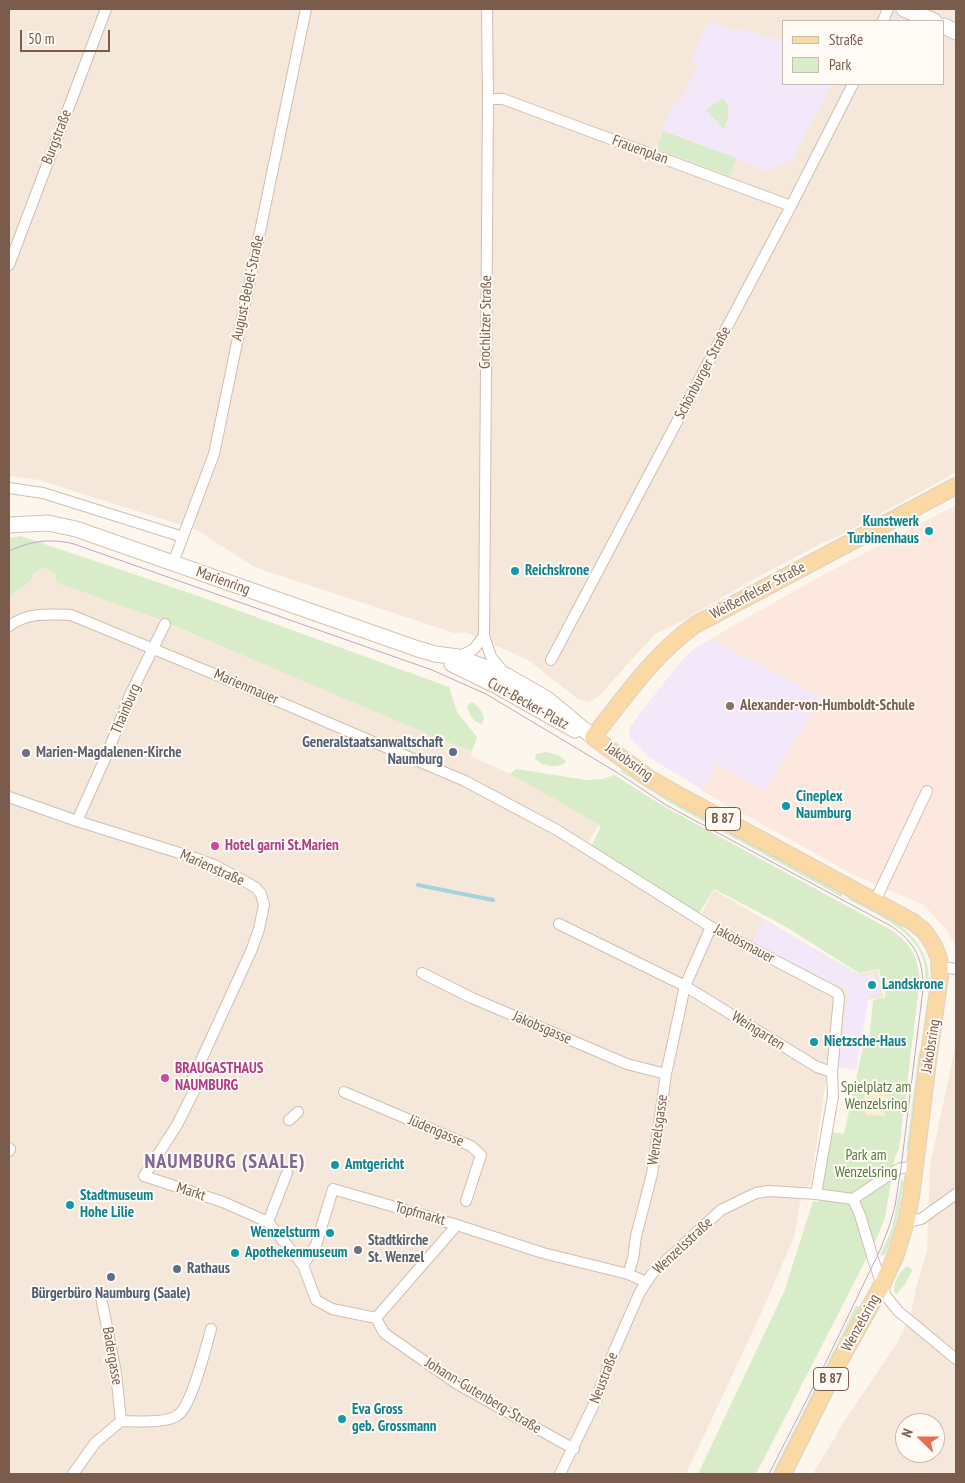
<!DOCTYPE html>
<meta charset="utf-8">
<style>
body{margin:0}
#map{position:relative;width:965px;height:1483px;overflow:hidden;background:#fdf6ec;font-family:"PT Sans Narrow",sans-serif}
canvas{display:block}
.frame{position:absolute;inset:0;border:10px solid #7a5c4d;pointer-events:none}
.legend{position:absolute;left:782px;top:20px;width:162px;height:65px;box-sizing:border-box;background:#fffaf3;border:1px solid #cabbb1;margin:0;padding:6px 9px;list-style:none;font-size:15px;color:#7a5c4d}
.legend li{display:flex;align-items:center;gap:10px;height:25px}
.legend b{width:25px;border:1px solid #cabbb1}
.north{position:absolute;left:895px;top:1413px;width:50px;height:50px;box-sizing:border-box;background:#fffaf3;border:1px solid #cabbb1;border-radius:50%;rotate:292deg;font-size:14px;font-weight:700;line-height:20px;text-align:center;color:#7a5c4d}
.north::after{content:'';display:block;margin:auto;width:18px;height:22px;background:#e76f51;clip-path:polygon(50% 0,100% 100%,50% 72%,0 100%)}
.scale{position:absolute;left:20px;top:30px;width:90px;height:22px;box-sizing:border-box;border:2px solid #7a5c4d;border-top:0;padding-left:6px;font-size:15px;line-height:18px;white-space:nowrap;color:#7a5c4d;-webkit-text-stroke:4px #fffaf3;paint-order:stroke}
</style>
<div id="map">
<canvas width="965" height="1483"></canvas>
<div class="frame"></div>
<ul class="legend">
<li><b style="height:6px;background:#fbd9a5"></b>Straße</li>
<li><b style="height:14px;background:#d8ecc9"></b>Park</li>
</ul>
<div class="north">N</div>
<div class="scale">50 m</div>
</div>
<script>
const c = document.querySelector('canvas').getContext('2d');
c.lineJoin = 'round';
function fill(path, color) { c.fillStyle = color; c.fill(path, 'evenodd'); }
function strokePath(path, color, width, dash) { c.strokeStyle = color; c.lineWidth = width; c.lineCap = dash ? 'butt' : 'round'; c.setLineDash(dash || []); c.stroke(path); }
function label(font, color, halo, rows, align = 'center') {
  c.font = font + ' "PT Sans Narrow",sans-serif'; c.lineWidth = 4; c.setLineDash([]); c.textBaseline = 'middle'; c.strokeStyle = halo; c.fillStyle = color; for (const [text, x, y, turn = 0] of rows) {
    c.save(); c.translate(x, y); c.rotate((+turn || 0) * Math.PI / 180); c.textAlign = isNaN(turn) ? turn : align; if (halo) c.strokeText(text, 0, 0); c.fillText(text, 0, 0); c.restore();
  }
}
const residential = new Path2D(`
 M9,9H956V472L939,482L837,537L822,543L745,584L686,619L655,634L598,697L589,702L578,699L528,660L465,632L454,633L254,567L197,530L39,480L9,476ZM784,21H944V84H784Z
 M45,567L120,604L472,751L471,756L510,774L599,825L585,848L698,920L714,890L858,974L878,970L884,997L866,1000L856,1070L825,1063L826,1080L811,1182L800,1203L794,1237L759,1318L686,1474H9V597L30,581L35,572Z
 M956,1043V1474H813L845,1420L896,1345L911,1314L916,1288L927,1251L930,1166ZM905,1423H935V1453H905Z`);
const commercial = new Path2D(`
 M956,505V946L944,927L924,905L854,875L702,791L714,769V761L765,790L821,697L710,639L819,577Z`);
const education = new Path2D(`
 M709,20L730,29H742L784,41V84H832L792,159L767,171L663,131L673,102L679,104L698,64L691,61Z
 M710,639L821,697L764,791L714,762V769L703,790L649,757L631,739L629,733L630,727L638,716L681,661L691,651Z
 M763,921L789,934L862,977L872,974L879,981L880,993L869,996L856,1070L838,1067L848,993L846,989L752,943Z`);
const green = new Path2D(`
 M723,98C731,107 729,118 724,129L706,110Z
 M663,131L736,158L730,176L657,149Z
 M21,536L201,597L449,687L457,712L477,737L472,751L435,737L155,618L56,582V574L45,567L35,572L30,581L9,597V538Z
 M471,702C478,704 483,712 484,719L482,724C473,723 469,714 467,706Z
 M546,752L558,755L565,760V763C555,769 543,766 535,759L536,754Z
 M516,769L587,780L603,779L614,775L665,807L893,931C916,948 920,964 920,991L919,987L899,1149L895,1157L885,1218L876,1240L756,1474H698L784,1292L813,1201L819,1202L831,1132L844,1134L864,1043L869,1042L873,1000L886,997L879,969L859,973L783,925L714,889L698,915L590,849L601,826L510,774Z
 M623,770L655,792L842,893V897L670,803L620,771Z
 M851,897C881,914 919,928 927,965C929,974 930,984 927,992C924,984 926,972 924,962C914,928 876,915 848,899Z
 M919,1051H922L909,1147L906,1152Z
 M902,1178L904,1183L896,1223L886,1254L880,1256L892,1228Z
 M907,1266L912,1269V1271L905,1284L897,1294H895C892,1284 899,1272 907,1266Z
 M856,1306L859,1307L774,1474H772Z`);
const sand = new Path2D(`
 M880,1083L885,1088V1096L890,1095L889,1101L884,1103L885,1116L866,1115C862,1100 863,1096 872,1084Z`);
const stream = new Path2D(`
 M418,885L493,900`);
const minor = new Path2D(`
 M487,9L488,99L484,636L491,657L505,674
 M883,21L888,9
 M488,99H503L791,206
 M9,265L106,9
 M9,488L43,493L183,537
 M173,563L214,454L306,9
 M9,626C28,612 49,614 71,615L214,674L465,781L557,830L711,927L837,993L839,997L832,1072L833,1096L816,1194
 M458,657L474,649L484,636
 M551,660L791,206L853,84
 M9,797L77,821L192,857L214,865L248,883L256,888L261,894L264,905L259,929L252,949L192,1080V1083L195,1088L194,1091L177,1125L144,1176L223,1202L268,1222L303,1265L316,1300L332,1309L376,1318
 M77,821L108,752L130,695L165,624
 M875,901L927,791
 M559,924L685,986L817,1067L832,1072
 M940,967L956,969
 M422,973L472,998L627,1064L666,1074
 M344,1092L471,1146L481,1155L466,1201
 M289,1120L298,1112
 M9,1148L10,1149L9,1151
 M853,1199L860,1215L874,1262L886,1296L898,1311L956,1359
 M853,1199L895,1171L901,1168L915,1167
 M268,1222L287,1173
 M906,1222L921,1219L956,1194
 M303,1265L316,1245L333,1189L457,1225L543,1253L628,1274L646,1282
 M628,1274L633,1259L636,1236L652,1174L666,1074L685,986L711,927
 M100,1292L116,1373L121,1421
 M376,1318L384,1333L457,1384L574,1449
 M376,1318L457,1225
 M73,1474L95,1443L121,1421C136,1421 166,1424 178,1415C192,1405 206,1347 211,1329
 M560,1474L596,1400L614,1351L640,1292L652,1274L670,1257L721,1210L756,1193L769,1191L816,1194L853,1199`);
const secondary = new Path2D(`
 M904,9L934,21
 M944,26L956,32
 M9,525L48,523L76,529L418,649L435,654L458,657L507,676L547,699L593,737
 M452,664L495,685L575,730`);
const primary = new Path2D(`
 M783,1474L839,1362L882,1285L895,1257L906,1222L911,1197L929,1054L940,976L939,958L933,944L924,931L913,922L682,797L649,778L593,737C625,697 653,655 695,625L956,486`);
const tram = new Path2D(`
 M9,551C31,541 50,538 74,544L432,670L486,694L618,773L666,805L891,926C916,943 923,959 923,989L901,1168L895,1206L889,1227L880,1250L826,1362L769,1474`);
const markers = [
 [929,531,5,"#0f9aa8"],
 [515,571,5,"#0f9aa8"],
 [730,706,5,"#8d6e63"],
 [453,752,5,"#5c6f8a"],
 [26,753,5,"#6b7280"],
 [786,806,5,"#0f9aa8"],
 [215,846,5,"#d1479c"],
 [872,985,5,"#0f9aa8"],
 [814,1042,5,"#0f9aa8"],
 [165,1078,5,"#d1479c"],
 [335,1165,5,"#0f9aa8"],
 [70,1205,5,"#0f9aa8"],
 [330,1233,5,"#0f9aa8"],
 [358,1250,5,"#6b7280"],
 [235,1253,5,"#0f9aa8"],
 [177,1269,5,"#5c6f8a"],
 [111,1277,5,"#5c6f8a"],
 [342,1419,5,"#0f9aa8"]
];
const shields = [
 [723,819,35],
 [831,1379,35]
];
const shieldNames = [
 ["B 87",723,819],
 ["B 87",831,1379]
];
const streetNames = [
 ["Burgstraße",57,137,-69],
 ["Frauenplan",640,150,20],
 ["August-Bebel-Straße",248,288,-78],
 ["Grochlitzer Straße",486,322,-89],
 ["Schönburger Straße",703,373,-62],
 ["Marienring",223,581,20],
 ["Weißenfelser Straße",758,591,-28],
 ["Marienmauer",246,687,23],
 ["Curt-Becker-Platz",528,704,29],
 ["Thainburg",126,709,-67],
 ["Jakobsring",629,762,35],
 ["Marienstraße",212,868,24],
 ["Jakobsmauer",744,944,28],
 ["Jakobsgasse",542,1028,23],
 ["Weingarten",758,1031,32],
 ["Jakobsring",931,1046,-81],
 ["Wenzelsgasse",658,1130,-82],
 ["Jüdengasse",436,1131,23],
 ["Markt",191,1192,18],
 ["Topfmarkt",420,1214,16],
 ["Wenzelsstraße",683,1246,-43],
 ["Wenzelsring",861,1323,-61],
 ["Badergasse",112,1356,80],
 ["Neustraße",604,1378,-69],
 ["Johann-Gutenberg-Straße",483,1396,31]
];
const cultureNames = [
 ["Kunstwerk",919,522,"right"],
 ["Turbinenhaus",919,539,"right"],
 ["Reichskrone",525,571],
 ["Cineplex",796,797],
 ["Naumburg",796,814],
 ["Landskrone",882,985],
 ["Nietzsche-Haus",824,1042],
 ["Amtgericht",345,1165],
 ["Stadtmuseum",80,1196],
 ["Hohe Lilie",80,1213],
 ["Wenzelsturm",320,1233,"right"],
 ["Apothekenmuseum",245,1253],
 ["Eva Gross",352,1410],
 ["geb. Grossmann",352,1427]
];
const educationNames = [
 ["Alexander-von-Humboldt-Schule",740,706]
];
const serviceNames = [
 ["Generalstaatsanwaltschaft",443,743],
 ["Naumburg",443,760],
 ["Rathaus",187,1269,"left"],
 ["Bürgerbüro Naumburg (Saale)",111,1294,"center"]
];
const worshipNames = [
 ["Marien-Magdalenen-Kirche",36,753],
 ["Stadtkirche",368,1241],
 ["St. Wenzel",368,1258]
];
const hotelNames = [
 ["Hotel garni St.Marien",225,846],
 ["BRAUGASTHAUS",175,1069],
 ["NAUMBURG",175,1086]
];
const parkNames = [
 ["Spielplatz am",876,1088],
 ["Wenzelsring",876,1105],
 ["Park am",866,1156],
 ["Wenzelsring",866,1173]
];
const districtNames = [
 ["NAUMBURG (SAALE)",225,1162]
];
fill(residential, '#f5e8da');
fill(commercial, '#fde8e0');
fill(education, '#f3e8fa');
fill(green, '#d8ecc9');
fill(sand, '#fcefc7');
strokePath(stream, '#a5d3da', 4);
strokePath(minor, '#d1beb0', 12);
strokePath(secondary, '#d6c0b0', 17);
strokePath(primary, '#dad1cd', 18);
strokePath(minor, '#fff', 10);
strokePath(secondary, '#fff', 15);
strokePath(primary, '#fbd9a5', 16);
strokePath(tram, '#b9a8c9', 1);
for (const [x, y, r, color] of markers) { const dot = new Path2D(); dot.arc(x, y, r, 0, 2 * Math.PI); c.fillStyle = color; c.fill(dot); strokePath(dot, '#fffaf3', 2); }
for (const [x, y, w] of shields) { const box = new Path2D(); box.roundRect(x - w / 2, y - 11.5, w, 23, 4); c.fillStyle = '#fffaf3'; c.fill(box); strokePath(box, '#7a5c4d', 1); }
label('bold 14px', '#7a5c4d', null, shieldNames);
label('15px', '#7a5c4d', '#fffaf3', streetNames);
label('bold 15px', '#0d838f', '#fffaf3', cultureNames, 'left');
label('bold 15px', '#785e54', '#fffaf3', educationNames, 'left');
label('bold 15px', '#4e5e75', '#fffaf3', serviceNames, 'right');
label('bold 15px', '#5b616d', '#fffaf3', worshipNames, 'left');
label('bold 15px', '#b23c85', '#fffaf3', hotelNames, 'left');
label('15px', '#537a41', '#fffaf3', parkNames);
c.letterSpacing = '1px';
label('bold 20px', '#846695', '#fffaf3', districtNames);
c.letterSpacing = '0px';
</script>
